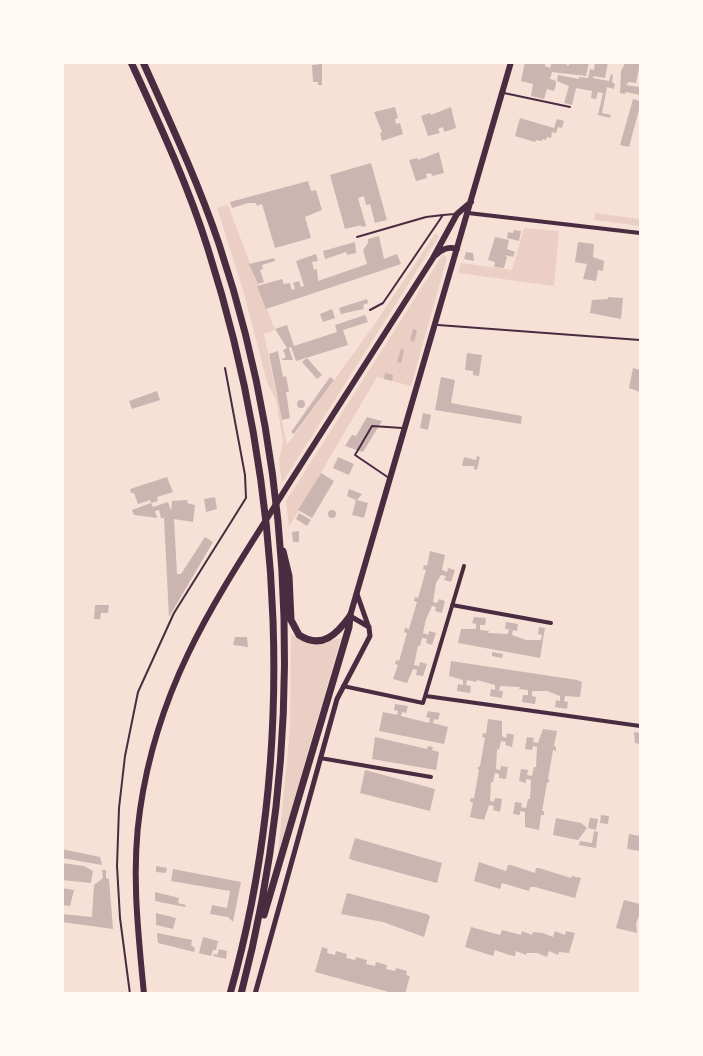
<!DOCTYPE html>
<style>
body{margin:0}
#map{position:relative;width:703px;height:1056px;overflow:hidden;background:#f7e1d7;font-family:Overpass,sans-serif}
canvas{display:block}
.frame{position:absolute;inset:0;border:64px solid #fffaf5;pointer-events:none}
</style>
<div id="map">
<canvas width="703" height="1056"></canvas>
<div class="frame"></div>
</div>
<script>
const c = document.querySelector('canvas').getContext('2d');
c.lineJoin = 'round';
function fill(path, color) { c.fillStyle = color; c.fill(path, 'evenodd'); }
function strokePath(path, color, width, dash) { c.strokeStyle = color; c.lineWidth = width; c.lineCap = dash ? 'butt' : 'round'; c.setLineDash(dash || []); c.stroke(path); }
const green = new Path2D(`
 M228,205L275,330L264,334L287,445L372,328L435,234L439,236L282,483L279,460L283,442L276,400L267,382L244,293L217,208Z
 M595,213L640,219V226L594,220Z
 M524,228L559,231L554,286L458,273L461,263L512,270Z
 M443,254L447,258L411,386L377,377L289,527L286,501Z
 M291,633C313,650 317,643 341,638L278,855L290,727Z`);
const building = new Path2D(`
 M525,62H545V66L550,68L552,62H564L568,66L571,62H589L586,76L552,72L550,79L556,81V84L554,91L547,89L544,99L531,96L533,84L521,81Z
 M595,62H608L605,78L593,76V78L609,81L611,74L613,75L612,82L615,84L614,89L607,87L602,113L611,115L610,118L598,115L603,93L598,92L596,99L591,98L592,91L576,88L572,105L564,103L569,86L557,81L558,75L579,79V77L588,78L590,69L594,70Z
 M632,62L640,63L636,83L629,82L626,85L639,87L640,85V95L626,92L625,94L620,93L621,71L625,63Z
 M322,64V85H318V82H313L312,65Z
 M633,99L640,101V106L629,147L620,145Z
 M395,107L398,118L395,119L396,124L400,123L403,134L382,141L380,133L382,132L374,112Z
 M451,107L456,128L444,132L443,127L438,129L440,133L428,136L421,116L430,113L431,115Z
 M520,118L554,128L557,119L564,121L562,128L558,127L556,133L552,132L551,138L547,137L546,140L542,139V141L536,140L535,142L515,136Z
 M439,152L444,173L432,176L431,173L426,174L427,178L416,181L409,160L418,158V160Z
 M371,163L387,220L375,223L370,204L366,205L364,196L358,198L366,226L361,227V225L345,229L330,175Z
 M308,181L311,191L316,190L322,210L305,217L311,238L275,248L262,204L257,206L256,203H248L232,208L230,202Z
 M514,230L521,231L519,241L507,238L508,232L513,233Z
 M379,236L384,259L397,254L401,264L266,309L257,286L282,279L284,284L290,283L292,290L295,289L293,283L299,281L301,287L304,286L296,261L316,254L318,261L312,262L314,270L317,269L318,281L367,264L363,250L368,243V239Z
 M495,237L509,240L507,249L515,252L513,257L505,255L507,257L504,268L494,267L495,262L488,260Z
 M355,242L356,253L347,255L346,252L325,259L323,251Z
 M578,242L594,244L593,257L604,261L603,271L598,270L596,281L583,279L587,264L575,262Z
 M466,252L473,253L474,261L464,259Z
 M274,258L275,261L262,265L263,269L260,270L264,282L258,284L249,264Z
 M608,297L623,298L621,319L590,313L592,300L608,299Z
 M367,299L368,303L363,305L364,309L341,314L339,308Z
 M332,309L335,318L323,322L320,314Z
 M365,315L368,322L343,330L348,345L296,361L291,347L289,348L293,360H281L286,357L283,350L287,348L275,329L287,325L294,346L337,332L335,325Z
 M413,329L417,330L414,342L410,340Z
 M401,349L404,350L401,363L397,362Z
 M278,351L283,377L286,376L289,392H286L290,418L282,420L269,354Z
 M467,353L482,355L479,376L473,375V371L465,370Z
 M307,358L322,375L317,379L302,362Z
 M633,368L640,370V392L629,388Z
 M385,373L393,375L392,381L384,379Z
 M330,377L334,380L294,434L291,432Z
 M441,377L455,380L451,403L522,416L521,424L435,410Z
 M157,391L160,400L132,409L129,401Z
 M297 404a4 4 0 1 1 8 0a4 4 0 1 1-8 0Z
 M423,413L431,415L428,430L420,428Z
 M367,417L382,421L363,452L345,446L352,435L356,436Z
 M477,456L480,457L477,470L474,469V466H462L464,457L476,460Z
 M338,457L354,464L349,475L333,468Z
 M321,473L334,481L312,518L298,510Z
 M167,477L173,492L157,497L158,501L151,503L150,500L138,504L134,493H131L130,489Z
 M349,489L362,494L357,500L368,503L364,518L352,515L356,500L347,496Z
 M215,497L217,509L206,512L204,499Z
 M188,500L187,503L195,505L193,522L174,519L177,574H181L205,537L213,542L169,617L164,518H161L159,510L155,511L157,518L134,515L132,510L151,503L153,507L168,502L171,511L172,501Z
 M328 514a4 4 0 1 1 8 0a4 4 0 1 1-8 0Z
 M299,513L311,520L307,526L296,519Z
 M299,531V542H293L292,532Z
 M430,551L445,555L442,570L447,572L448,568L455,570L451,582L444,580L446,576L441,575L436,583L433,602L437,603L439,599L445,601L442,613L435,611L436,607L432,606L426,619L423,633L428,635L429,631L436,633L432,645L426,643L427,639L422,638L420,646H418L414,665L419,666L420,662L427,664L423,676L416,675L417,670L413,669L407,683L393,679L398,665L395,664L396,660L399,661L407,633L404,632L405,628L409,629L417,602L414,601L415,597L418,598L426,570L423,569L424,565L427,566Z
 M95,605H109L108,613H101L100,619H94Z
 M474,617L486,618L485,625H480V630L489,631L488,633L508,634L509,629H505L506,622L518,624L517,631L513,630L512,635L526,640H541L542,635L538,634L539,627L545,628L540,658L458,643L461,629H476V624L472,623Z
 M235,637H247L248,647L233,645Z
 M492,652L503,654L502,658L492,656Z
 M451,661L577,680L582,682L580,697L565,696L564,701L568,702L567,709L555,707L556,700L560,701V696L547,691H532V696L536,697L535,704L522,702L523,695H528V690L519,689L520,687L500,686L499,691H503L502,698L490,696L491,689L495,690V685L477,680L476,682L467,680L466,685L471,686L470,693L457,691L458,684L463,685V680L449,676Z
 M395,704L408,706L406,713L402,712L401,716L429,723L430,718L426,717L428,711L440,713L438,720L434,719L433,723L448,727L444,744L379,731L383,712L397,715L398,711L394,710Z
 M488,719L502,721V736L506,738L507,733L514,735L512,747L505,745L506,742L501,741L499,750L497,749L496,769L500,770L501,766L508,767L506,779L499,778V774L495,773L493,782H491L490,801L494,802L495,798L502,799L500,812L493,810L494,806L489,805L484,820L470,817L473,802H470L471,798H474L479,770L477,768L480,766L485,738L482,737L483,733L486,734Z
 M543,729L557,731L554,746L556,747V751L553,750L548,779L550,781L547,783L542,811H544V815H541L539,830L525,827V812L520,811V815L513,814L515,802L522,803L521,807L526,808L528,799H530L531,780L526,779V783L519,781L521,769L528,770L527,775L532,776L534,767H536L537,747L533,746L532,750L525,749L527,737L534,738L533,742L538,743Z
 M634,732L640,733V744L635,743Z
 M375,737L427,749L428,746L433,747L432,750L439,752L436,770L372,759Z
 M365,770L435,789L430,811L360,793Z
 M601,815L609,816L608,824L600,823Z
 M556,818L581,823L587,828L578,840L553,835Z
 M590,818L598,819L596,830L588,828Z
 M594,831L598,832L596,848L579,845L580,841L592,843Z
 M629,834L640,836V851L627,849Z
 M355,838L442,863L437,883L352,860L349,858Z
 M62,849L100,857L102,865L62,858Z
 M479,862L506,871L508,865H511L535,873L536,868H539L571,878L572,876L581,878L575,898L535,887H530L529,891L502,883L500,889L474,881Z
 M62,863L84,866L93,871L91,883L62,880Z
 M156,866L167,868L166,873L156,872Z
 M173,869L241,882L233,922L228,917L210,914L212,905L227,908L230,891L171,881Z
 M102,870H106V878L109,879L113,929L62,922V914L92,917L94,885L103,878Z
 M62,888L74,890L70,906L62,905Z
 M155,892L179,898L178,903L186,905L185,907L155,901Z
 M347,893L427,914L430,916L424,937L383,922L341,914Z
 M624,900L640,904V914L636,923L637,933L616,928Z
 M156,913L176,918L173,929L156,925Z
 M471,927L500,935L502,930L521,935L522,931L532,935L533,932L543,933L553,937L555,931L565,935L566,931L575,933L569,953L559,952L558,955L549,951L547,957L537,953H527L526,955L516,951L515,956L509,955L495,950L493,956L465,947Z
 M157,933L192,940L191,945L195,948L194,952L158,943Z
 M203,937L218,941L216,950H213L211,956L199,953Z
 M322,947L328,949L327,953L335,955L336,951L347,954L346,958L355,960L356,957L367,960L366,964L375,966L376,962L387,965L386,969L395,971L396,968L407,971L406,975L410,976L405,994H396L315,972Z
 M219,949L227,951L226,959L213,956L214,954L217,955Z`);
const service = new Path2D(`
 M504,93L570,107
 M357,237L426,217L443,215
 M370,310L383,303L443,215L455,214
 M438,325L640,340
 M389,478L355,455L372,426L402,428
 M130,994L120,918L117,866L119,808L125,756L138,692L174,613L246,498L245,475L225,368`);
const minor = new Path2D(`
 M468,213L640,233
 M452,605L551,623
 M343,686L423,703L464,566
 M426,696L640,726
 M320,758L431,777`);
const tertiary = new Path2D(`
 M350,616L369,627
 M255,994L337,699L370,636L369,628L357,594`);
const primary = new Path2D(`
 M436,255C442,249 448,246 457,249
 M350,616L511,62
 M144,994C138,932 131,871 140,810C159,677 221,592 290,482C338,408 385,333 433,258L457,214L471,202`);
const trunk = new Path2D(`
 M131,62C159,123 188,185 208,249C284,487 298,752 230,994
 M143,62C170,122 198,182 219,244C299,483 305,750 241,994
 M283,551L289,576L291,620L299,635C322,650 337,634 350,616
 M264,915L349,627L350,616`);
fill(green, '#ebcfc5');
fill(building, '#ccb4b1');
strokePath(service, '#4a2c40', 2);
strokePath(minor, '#4a2c40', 4);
strokePath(tertiary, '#4a2c40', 5);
strokePath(primary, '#4a2c40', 6);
strokePath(trunk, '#4a2c40', 7);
</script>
